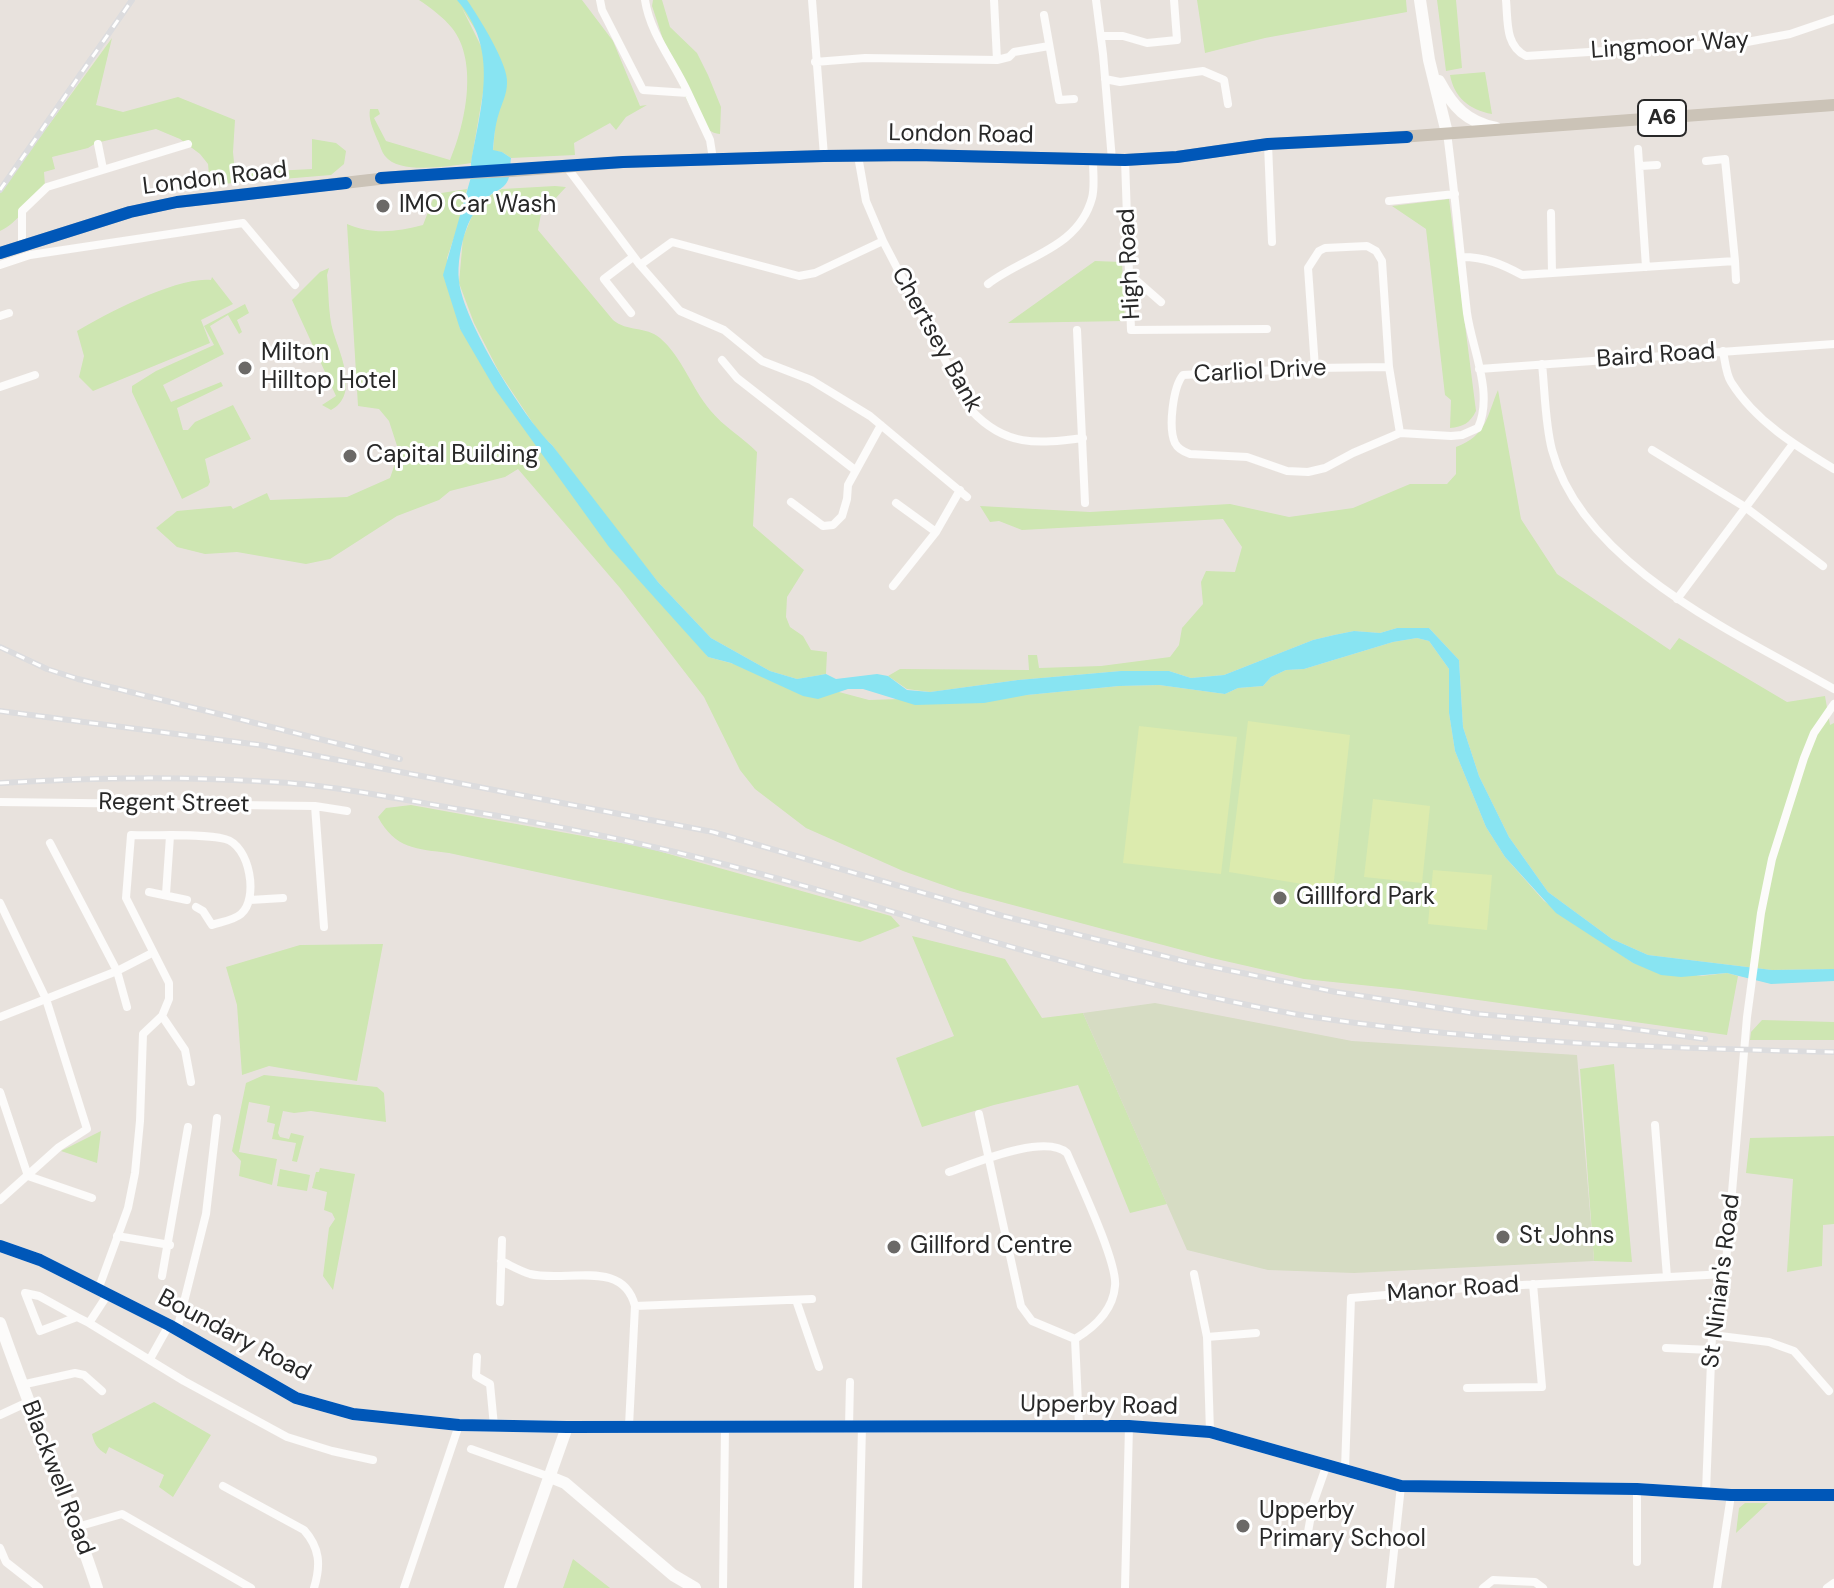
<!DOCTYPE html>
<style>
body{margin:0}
canvas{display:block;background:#e8e2dd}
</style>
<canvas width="1834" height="1588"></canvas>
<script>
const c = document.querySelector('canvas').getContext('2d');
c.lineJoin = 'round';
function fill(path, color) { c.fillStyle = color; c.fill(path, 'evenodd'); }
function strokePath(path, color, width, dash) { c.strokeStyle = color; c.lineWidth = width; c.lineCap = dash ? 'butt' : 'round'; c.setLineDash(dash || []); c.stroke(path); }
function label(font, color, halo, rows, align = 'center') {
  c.font = font + ' "DM Sans",sans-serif'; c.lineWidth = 6; c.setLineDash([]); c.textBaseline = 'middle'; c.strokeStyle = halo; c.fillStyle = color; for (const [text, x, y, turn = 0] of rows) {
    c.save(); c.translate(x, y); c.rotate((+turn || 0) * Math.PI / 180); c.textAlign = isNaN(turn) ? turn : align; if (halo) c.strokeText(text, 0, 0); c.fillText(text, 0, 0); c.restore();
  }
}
const green = new Path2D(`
 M419,0H582L613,41L640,106L647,105L626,117L616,130L610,123L574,143L575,155L511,158L502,152L493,151L500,70L462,8L484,52L485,81L471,163C450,166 399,175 385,156C381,151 380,144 377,139C373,129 368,119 370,109H378L380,114L374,118L386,141L450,160C465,125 479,62 452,28C443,17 431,8 419,0Z
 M653,0H662L670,27L697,53L708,75L721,107L720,134C688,133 662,33 652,6Z
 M1197,0H1406L1407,12L1265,38L1205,53Z
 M1437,0H1456L1462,68L1446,71Z
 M112,38L96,105L123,112L178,97L235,120L233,152L235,173L312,169V139L336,143L346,151L344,164L331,175L210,185L208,164L200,154L180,139L156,129L96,143L88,148L52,157L55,169L44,172L45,186C30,202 19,222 0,231V192Z
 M1485,72L1492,114C1469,110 1454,97 1450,75Z
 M555,186L566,187L541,214L538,230L613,320C627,332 646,326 660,338C682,357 691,387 710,410C724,427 742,437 757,452L753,526L804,570L787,597L786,617L790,627L803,636L811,650L827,652L826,674L797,679L770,671L711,638L658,582L601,512L552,445L540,434L499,372L474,323L459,283L463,238L472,216L489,196L502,189Z
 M467,189L460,220L447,258L460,329L708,657L869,700L1027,695L1119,686L1159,685L1225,694L1238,688L1263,686L1271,677L1286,670L1304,669L1393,642L1417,638L1429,641L1449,669V713L1455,751L1486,827L1505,857L1544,901L1633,963L1701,976L1727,973L1738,976L1727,1035L1400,989L1304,979L1212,958L960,891L903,871L806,828L755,789L740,770L704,697L620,588L518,469L505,477L450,491L439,500L397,516L330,559L306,564L237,552L205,554L177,547L156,528L177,511L231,506L233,509L267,493L270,500L347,497L390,478L399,452L389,421L379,409L358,406L347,224C372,235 397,232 423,225L435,194Z
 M1449,199L1476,411C1470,423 1463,427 1450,428L1451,400L1445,395L1426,229L1392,206Z
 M1095,261L1122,262L1125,321L1008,323Z
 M329,268L327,275C329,293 328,313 333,331C340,354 360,395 331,410L322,405L336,396L292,300L320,272Z
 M212,277L233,304L201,320L210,343L93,391L79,377L84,356L77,331C107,313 179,276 211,280Z
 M245,304L249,313L237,320L242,332L239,334L228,315L210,326L224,354L163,385L171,402L221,382L223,386L177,408L183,430H188L195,422L233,405L251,439L205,459L210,482L208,486L182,499L132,392V386L156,371L214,345L204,326Z
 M1498,390L1521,519L1557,574L1670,650L1679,638L1787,702L1825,696L1830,725L1834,723V969L1772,970L1648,955L1612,939L1548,892L1509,837L1479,776L1463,727L1459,660L1429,628H1397L1380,633L1354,631L1334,635L1313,640L1224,675L1191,678L1169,671H1121L1018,680L930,692L907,689L888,676L900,669L1029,670L1028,655H1037L1039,668L1101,666L1170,657L1179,645L1182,628L1203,604L1201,582L1206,571L1235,572L1242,547L1223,519L1022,530L999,521L990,522L980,506L1090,512L1230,504L1289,517L1353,508L1410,484H1447L1456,474V447C1487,435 1486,418 1498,390Z
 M411,805L644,847L891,916L900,926L860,942L449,853C417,849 395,849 378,817L386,808Z
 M912,936L1005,959L1042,1018L1083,1013L1167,1204L1130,1213L1078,1085L994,1105L922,1127L896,1058L954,1036Z
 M383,944L357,1081L269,1066L242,1075L237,1005L226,967L300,945Z
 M1762,1020L1834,1022V1040H1750L1751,1032Z
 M1614,1064L1632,1262L1594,1261L1580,1069Z
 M264,1075L377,1087L384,1093L386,1122L311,1111L294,1113L283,1111L278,1133L280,1137L289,1139L291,1133L304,1136L297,1162L292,1161L296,1143L272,1139L275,1124L267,1122L270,1106L249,1102L239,1152L277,1159L272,1185L239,1176L241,1161L232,1151L246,1083Z
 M101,1131L97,1163L61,1151Z
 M1834,1136V1224L1823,1225L1822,1266L1787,1272L1793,1179L1746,1173L1750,1138Z
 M320,1168L355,1174L333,1290L323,1276L329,1228L335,1219L332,1213L324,1210L327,1192L312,1188L316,1172H319Z
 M280,1169L310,1175L307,1191L277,1186Z
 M154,1402L211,1435L173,1497L159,1487L164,1475L109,1447L106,1454C97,1449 94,1443 92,1434Z
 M1745,1503H1768L1736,1533L1739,1508Z
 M573,1559L610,1588H563Z`);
const cemetery = new Path2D(`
 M1155,1003L1352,1041L1577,1055L1594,1261L1354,1273L1268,1270L1187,1250L1083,1013Z`);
const pitch = new Path2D(`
 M1248,721L1350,735L1333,889L1229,872Z
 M1139,726L1237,737L1221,874L1123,863Z
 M1373,799L1430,806L1422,883L1364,877Z
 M1433,870L1492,875L1487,930L1428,924Z`);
const water = new Path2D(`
 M457,0H467C478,16 509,65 507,83C507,94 502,103 499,113C495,125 494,138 493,150L502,152L511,158C510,164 511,171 509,177C506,189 496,190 488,197C479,205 471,216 467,227C461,243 457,265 459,281C463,321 523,417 552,445L658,582L711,638L770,671L797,679L826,674L836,679L877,674L888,676L907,690L930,692L1018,680L1121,671H1169L1191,678L1224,675L1313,640L1334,635L1354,631L1380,633L1397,628H1429L1459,660L1463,727L1479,776L1509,837L1548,892L1612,939L1648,955L1772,970L1834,969V981L1771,984L1727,973L1681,977L1661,975L1633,963L1556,913L1505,857L1486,827L1455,751L1449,713V669L1429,641L1417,638L1393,642L1304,669L1286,670L1271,677L1263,686L1238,688L1225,694L1159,685L1119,686L1027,695L984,703L915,705L863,689H848L818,699L803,696L731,663L708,657L609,547L495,389L460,329L443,275L471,177V163C481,105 500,50 457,0Z`);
const street = new Path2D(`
 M600,0L602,10L643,90L688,93L710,140L713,159
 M645,0C650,34 674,62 688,93
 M812,0L824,156
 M994,0L997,60
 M1096,0L1103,54L1112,160
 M1506,0C1508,21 1505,46 1526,56L1747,42L1790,34L1834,19
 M1044,15L1059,100L1074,99
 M1101,36H1123L1147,43L1177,40L1174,0
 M815,62L865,58L997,60L1009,57L1014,52L1049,46
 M1105,79L1120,82L1203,71L1224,80L1228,104
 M98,144L103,169
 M1268,144L1272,242
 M1638,149L1646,267
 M858,156L866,201L883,241L971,410C1005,447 1037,444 1083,438
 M1125,160L1131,330L1267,329
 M566,166L640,265L680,311L724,330L762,361L811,380L870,416L967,497
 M1640,166L1657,165
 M1389,201L1455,194
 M1551,213L1552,273
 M22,246V211L47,187L188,144
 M1462,257C1485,257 1502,264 1522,275L1735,261L1725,159L1706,161
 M1735,261L1736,280
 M0,265L30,255L243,223L295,285
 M640,265L672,242L799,276L815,273L883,241
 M1129,274L1161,302
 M988,284C1024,256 1078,249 1092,198C1095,187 1093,173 1093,161
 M631,313L604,279L633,257
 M0,316L9,313
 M1077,330L1085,503
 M1723,351C1725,361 1726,374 1731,382C1755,421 1796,446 1834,469
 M722,360L737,378L855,470
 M1542,364C1545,392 1545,423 1552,450C1583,566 1738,634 1834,689
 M1315,368L1308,268L1319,251L1325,248L1367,246L1376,251L1382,261L1389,367L1400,433L1353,453L1325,468L1308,472L1287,471L1247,457L1190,454C1184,452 1178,449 1175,443C1168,428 1173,387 1183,375L1315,368L1389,367
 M1479,369L1834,344
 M0,387L35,375
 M1400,433L1451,436L1462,435L1478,428C1494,393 1472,349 1467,313C1460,253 1455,193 1447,133
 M1652,450L1745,507L1823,566
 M791,502L823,526L833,525L842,516L847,499L848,485L881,425
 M896,503L936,532
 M893,586L936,532L960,490
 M1677,599L1793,444
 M0,802L315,806L347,811
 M315,806L324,927
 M50,843L117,971L127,1007
 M149,892L187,900
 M166,894L170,836
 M250,900L283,898
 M0,903L46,999L87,1129L59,1147L0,1200
 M162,1016L169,999V983L126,898L131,835C157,836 202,833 225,839C250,845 259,899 241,914C234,920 221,922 212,925L203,911L196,907
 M162,1016L185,1050L191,1082
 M0,1017L117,971L152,953
 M0,1092L28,1176L92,1198
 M979,1114L1021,1306L1032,1321L1075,1339
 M1655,1125L1667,1277
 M949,1172C975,1163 1045,1133 1067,1153C1078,1179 1118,1263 1115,1286C1113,1311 1095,1327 1075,1339
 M117,1236L170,1245
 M501,1261C510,1265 520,1271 530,1274C566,1283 623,1258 635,1306L629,1426
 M1194,1274L1207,1337L1210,1432
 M162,1276L188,1127
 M98,1290L128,1208L135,1173L140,1121L143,1034L162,1016
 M796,1300L819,1367
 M500,1302L502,1240
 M635,1306L812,1299
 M77,1317L39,1296L25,1293L40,1331L77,1317L89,1323L108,1294
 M89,1323L184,1381L287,1437L332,1451L373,1460
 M177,1330L206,1214L217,1118
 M1712,1335L1769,1342L1794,1351L1829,1391
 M1207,1337L1256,1333
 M1075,1339L1079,1425
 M1666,1348L1711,1350
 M477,1357L476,1376L490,1384L494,1426
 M150,1359L169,1325
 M21,1385L75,1373L84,1375L102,1391
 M1467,1388L1542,1387L1533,1284
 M0,1415L28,1402
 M849,1427L850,1382
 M471,1449L550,1477
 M1345,1469L1351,1298L1467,1288L1725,1274
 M223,1486L304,1530C320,1548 321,1565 314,1588
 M1637,1489V1562
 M1706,1492L1712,1335L1725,1274L1747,1017L1761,913L1772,859L1804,758L1814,733L1834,704
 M77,1527L122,1514L251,1588
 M1308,1532L1313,1504L1327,1464
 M0,1548L6,1562L39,1588
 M404,1588L459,1425
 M723,1588L725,1428
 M858,1588L862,1427
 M1125,1588L1129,1426
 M1390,1588L1401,1486
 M1483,1588L1493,1580L1535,1582L1543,1588
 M1717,1588L1731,1495
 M1827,1588L1834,1583`);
const secondary = new Path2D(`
 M1420,0L1429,60L1447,133
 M1439,81C1453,107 1467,122 1496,128
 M0,1246L40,1260L169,1325L296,1398L353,1414L459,1425L567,1427L1129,1426L1210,1432L1401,1486L1637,1489L1731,1495H1834
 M0,1323C31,1412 68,1499 97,1588
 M550,1477L565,1483L673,1575L695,1588
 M510,1588L567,1427`);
const primary = new Path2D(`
 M0,253L130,212L177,202L405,176L512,171L623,162L824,156L916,155L1125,160L1177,157L1268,144L1373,139L1834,105`);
const rail = new Path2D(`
 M0,190L132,0
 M0,647L47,669L78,679L400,759
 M0,711L260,745L713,832L1003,916L1188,962L1336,992L1479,1014L1618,1027L1705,1039
 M0,783C97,777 193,776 290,783C346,788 401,799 457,809C548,824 641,842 731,866C885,906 1036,960 1192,993C1234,1002 1277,1012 1320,1018C1490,1043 1663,1048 1834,1052`);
const cycleway = new Path2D(`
 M381,178L623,162L824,156L916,155L1125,160L1177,157L1268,144L1407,137
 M0,253L130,212L177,202L346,183
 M0,1246L40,1260L169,1325L296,1398L353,1414L459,1425L567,1427L1129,1426L1210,1432L1401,1486L1637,1489L1731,1495H1834`);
const markers = [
 [383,206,8,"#6b6967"],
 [245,368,8,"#6b6967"],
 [350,456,8,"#6b6967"],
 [1280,898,8,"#6b6967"],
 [1503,1237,8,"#6b6967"],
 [894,1247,8,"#6b6967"],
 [1243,1526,8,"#6b6967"]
];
const shields = [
 [1662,118,48]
];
const shieldNames = [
 ["A6",1662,118]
];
const streetNames = [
 ["Lingmoor Way",1670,46,-4],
 ["London Road",961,135,1],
 ["London Road",215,179,-7],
 ["High Road",1130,264,-93],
 ["Chertsey Bank",936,340,61],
 ["Baird Road",1656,356,-4],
 ["Carliol Drive",1260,372,-3],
 ["Regent Street",174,804,1],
 ["St Ninian's Road",1722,1281,-83],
 ["Manor Road",1453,1290,-4],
 ["Boundary Road",234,1336,28],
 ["Upperby Road",1099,1406,1],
 ["Blackwell Road",57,1478,69]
];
const poiNames = [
 ["IMO Car Wash",399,206],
 ["Milton",261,354],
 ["Hilltop Hotel",261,382],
 ["Capital Building",366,456],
 ["Gilllford Park",1296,898],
 ["St Johns",1519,1237],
 ["Gillford Centre",910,1247],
 ["Upperby",1259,1512],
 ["Primary School",1259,1540]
];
fill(green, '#cee6b2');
fill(cemetery, '#d6dcc3');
fill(pitch, '#dcebae');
fill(water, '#88e4f2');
strokePath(street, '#fcfbfa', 8);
strokePath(secondary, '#fcfbfa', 12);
strokePath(primary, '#cbc3b7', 12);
strokePath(rail, '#dcdcde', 6);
strokePath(rail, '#fff', 3, [9]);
strokePath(cycleway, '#0057b8', 12);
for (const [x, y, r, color] of markers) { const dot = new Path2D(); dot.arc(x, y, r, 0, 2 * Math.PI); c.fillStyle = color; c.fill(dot); strokePath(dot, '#fff', 3); }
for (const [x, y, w] of shields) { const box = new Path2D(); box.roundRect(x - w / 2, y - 18, w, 36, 6); c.fillStyle = '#fff'; c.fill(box); strokePath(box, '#282828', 2); }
label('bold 22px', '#282828', null, shieldNames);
label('24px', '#282828', '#fff', streetNames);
label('24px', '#282828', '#fff', poiNames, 'left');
</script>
